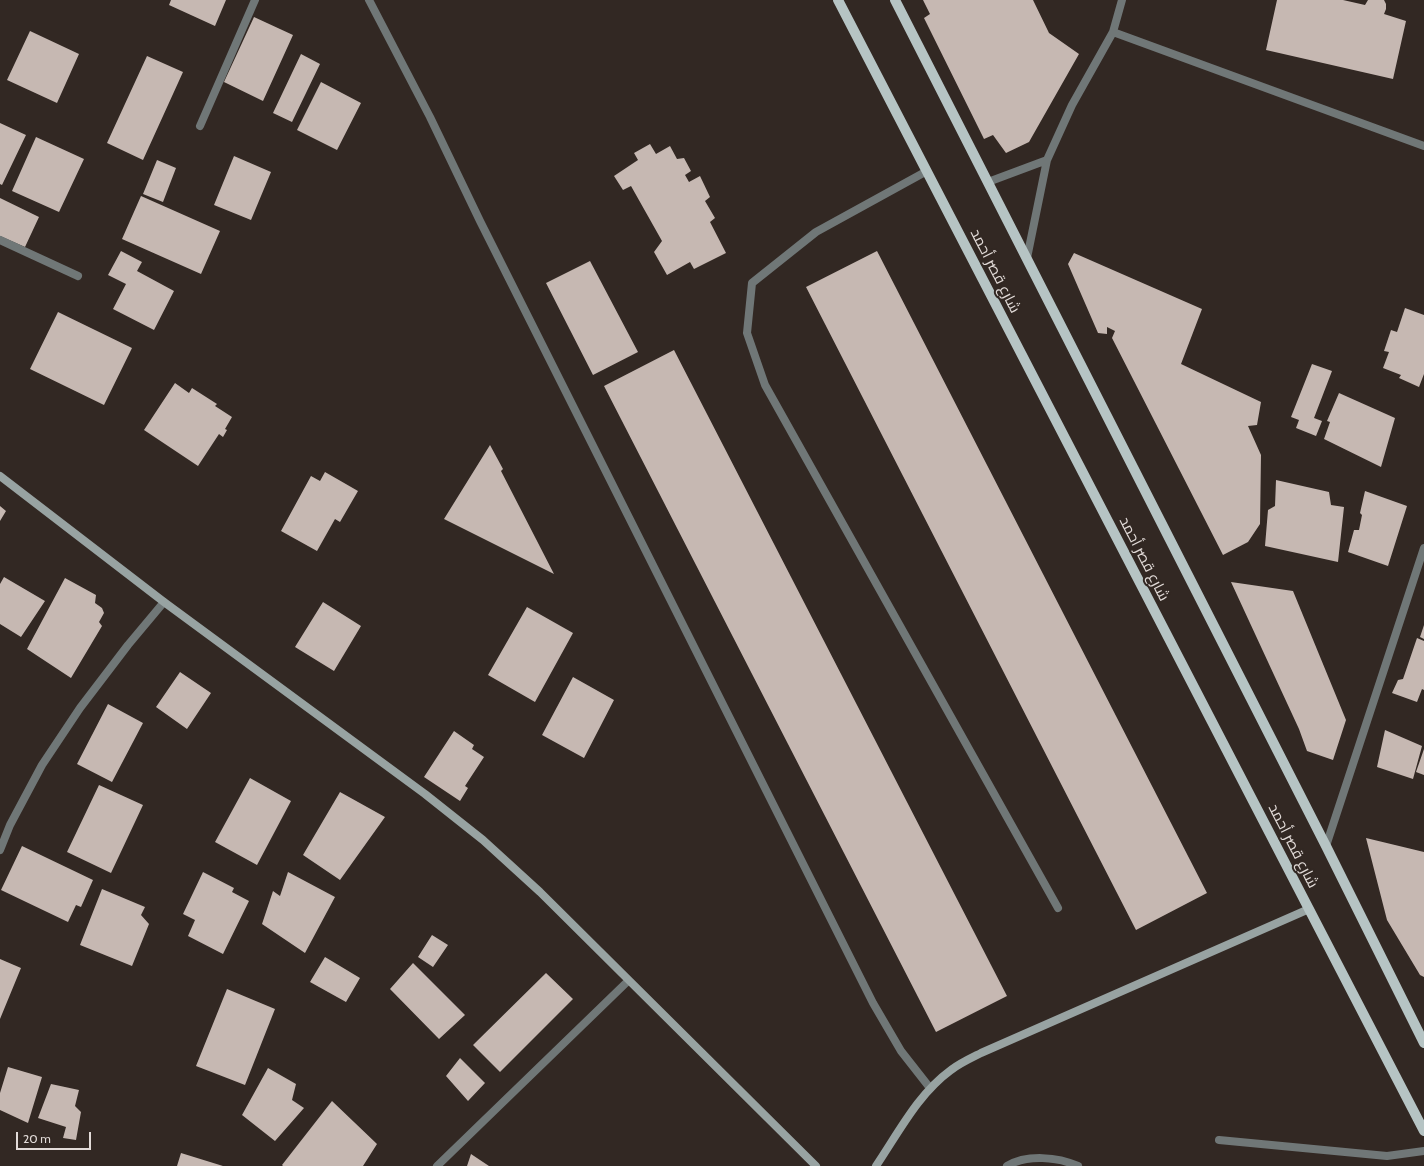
<!DOCTYPE html>
<meta charset="utf-8">
<style>
body{margin:0}
#map{position:relative;width:1424px;height:1166px;overflow:hidden;background:#322823;font-family:Cabin,sans-serif}
canvas{display:block}
.scale{position:absolute;left:16px;top:1132px;width:75px;height:18px;box-sizing:border-box;border:2px solid #e2dbd8;border-top:0;padding-left:5px;font-size:12px;line-height:14px;white-space:nowrap;color:#e2dbd8;-webkit-text-stroke:3px #322823;paint-order:stroke}
</style>
<div id="map">
<canvas width="1424" height="1166"></canvas>
<div class="scale">20 m</div>
</div>
<script>
const c = document.querySelector('canvas').getContext('2d');
c.lineJoin = 'round';
function fill(path, color) { c.fillStyle = color; c.fill(path, 'evenodd'); }
function strokePath(path, color, width, dash) { c.strokeStyle = color; c.lineWidth = width; c.lineCap = dash ? 'butt' : 'round'; c.setLineDash(dash || []); c.stroke(path); }
function label(font, color, halo, rows, align = 'center') {
  c.font = font + ' Cabin,Cairo,sans-serif'; c.lineWidth = 4; c.setLineDash([]); c.textBaseline = 'middle'; c.strokeStyle = halo; c.fillStyle = color; for (const [text, x, y, turn = 0] of rows) {
    c.save(); c.translate(x, y); c.rotate((+turn || 0) * Math.PI / 180); c.textAlign = isNaN(turn) ? turn : align; if (halo) c.strokeText(text, 0, 0); c.fillText(text, 0, 0); c.restore();
  }
}
const building = new Path2D(`
 M171,0H226L215,26L169,5Z
 M923,0H1033L1049,33L1079,54L1029,142L1006,153L993,135L984,139L924,18L930,14Z
 M1277,0H1343L1365,5L1368,0H1384L1386,4V9L1384,14L1406,21L1393,79L1266,50Z
 M254,17L293,35L263,101L224,82Z
 M30,31L79,54L57,103L7,80Z
 M301,54L320,64L292,122L273,113Z
 M147,56L183,72L143,160L107,143Z
 M321,82L361,103L337,150L297,130Z
 M0,123L26,135L2,185L0,184Z
 M36,137L84,159L59,212L12,191Z
 M650,144L656,154L670,146L677,159L684,158L691,171L685,175L689,182L700,176L710,197L705,201L715,218L710,222L726,253L694,269L690,262L667,275L654,252L662,241L631,186L623,190L614,176L638,160L634,153Z
 M234,156L271,172L251,220L214,205Z
 M157,160L176,168L163,202L143,194Z
 M141,196L220,231L201,274L122,239Z
 M0,198L39,217L25,247L0,236Z
 M121,251L142,262L137,271L174,291L154,330L113,309L126,284L108,275Z
 M877,251L1207,893L1136,930L806,287Z
 M1074,253L1202,309L1181,364L1261,402L1257,425L1248,426L1261,455L1260,524L1248,542L1223,555L1112,338L1115,331L1107,327V334L1098,333L1068,264Z
 M590,261L638,352L593,375L546,283Z
 M1405,308L1424,315V374L1419,387L1399,378L1401,375L1383,368L1389,352L1384,351L1391,330L1397,332Z
 M58,312L132,348L104,405L30,369Z
 M674,350L1007,996L936,1032L604,386Z
 M1312,364L1332,371L1314,418L1322,421L1316,436L1296,428L1299,420L1291,417Z
 M175,383L189,393L192,388L217,404L215,406L232,417L225,429L227,430L223,437L219,434L198,466L144,430Z
 M1339,393L1395,418L1381,467L1324,439L1330,422L1327,421Z
 M490,445L503,469L501,471L554,574L444,519Z
 M325,472L358,491L340,522L335,519L317,551L281,531L311,476L320,481Z
 M1276,480L1329,492L1331,505L1344,507L1338,562L1265,546L1268,510L1275,506Z
 M1365,491L1407,506L1388,566L1348,552L1354,530H1359L1362,515L1360,513Z
 M0,506L6,511L0,521Z
 M4,577L45,601L21,637L0,624V584Z
 M65,578L96,595L95,603L102,608L104,613L99,622L102,626L71,678L27,649Z
 M1231,582L1293,591L1346,720L1333,760L1307,751L1299,729Z
 M323,602L361,626L334,671L295,647Z
 M527,607L573,633L535,702L488,675Z
 M1424,625V639L1420,637Z
 M1417,638L1424,641V690L1422,689L1417,702L1392,693L1398,680L1403,679Z
 M180,672L211,693L187,729L156,707Z
 M573,677L614,700L584,758L542,735Z
 M108,704L143,723L112,782L77,764Z
 M1385,730L1422,746L1413,779L1377,767Z
 M454,731L474,745L472,749L484,757L465,786L468,788L460,801L424,777Z
 M1424,749V775L1416,772Z
 M250,778L291,801L257,865L215,842Z
 M99,785L143,805L111,873L67,852Z
 M340,792L385,817L340,880L303,855Z
 M1366,838L1424,852V977L1420,975L1387,920Z
 M22,846L93,880L81,907L76,905L68,922L1,890Z
 M203,872L234,888L232,892L249,901L223,954L188,936L195,920L183,914Z
 M288,872L335,897L305,953L262,924L273,891L280,896Z
 M102,889L145,907L141,915L149,924L132,966L80,945Z
 M432,935L448,945L433,967L418,957Z
 M325,957L360,978L346,1002L310,982Z
 M0,959L21,968L0,1019Z
 M413,963L465,1015L439,1039L390,989Z
 M546,973L573,999L500,1072L473,1045Z
 M227,989L275,1009L245,1085L196,1066Z
 M460,1058L485,1083L468,1101L446,1076Z
 M8,1067L42,1077L28,1123L0,1110V1093Z
 M268,1068L296,1084L292,1100L304,1108L275,1141L242,1115Z
 M51,1084L79,1090L75,1106L81,1112L76,1140L63,1138L66,1127L38,1118Z
 M332,1101L377,1144L363,1166H283L282,1165Z
 M181,1153L223,1166H177Z
 M471,1154L489,1166H467Z`);
const lane = new Path2D(`
 M927,171L816,232L752,283L747,333L765,385L1058,908
 M1219,1140L1387,1156L1424,1151`);
const street = new Path2D(`
 M369,0L430,117L480,221L873,1003L901,1051L930,1088
 M1113,32L1424,146
 M200,126L255,0
 M988,182L1047,160
 M0,240L78,276
 M1027,258L1047,160L1072,105L1113,32L1122,0
 M1326,846L1424,548
 M0,850L10,825L42,765L80,708L128,645L164,602
 M437,1166L628,981
 M1007,1166C1027,1154 1058,1157 1078,1166`);
const secondary = new Path2D(`
 M0,476L164,602L425,794L483,840L540,892L816,1166
 M876,1166C899,1132 918,1094 951,1070C960,1063 971,1058 981,1053L1309,909`);
const primary = new Path2D(`
 M838,0L1424,1131
 M895,0L1326,846L1424,1043`);
const streetNames = [
 ["شارع قصر أحمد",995,271,63],
 ["شارع قصر أحمد",1144,559,63],
 ["شارع قصر أحمد",1293,846,63]
];
fill(building, '#c6b8b2');
strokePath(lane, '#707777', 8);
strokePath(street, '#707777', 8);
strokePath(secondary, '#98a3a2', 8);
strokePath(primary, '#b6c4c4', 10);
label('15px', '#e2dbd8', '#322823', streetNames);
</script>
